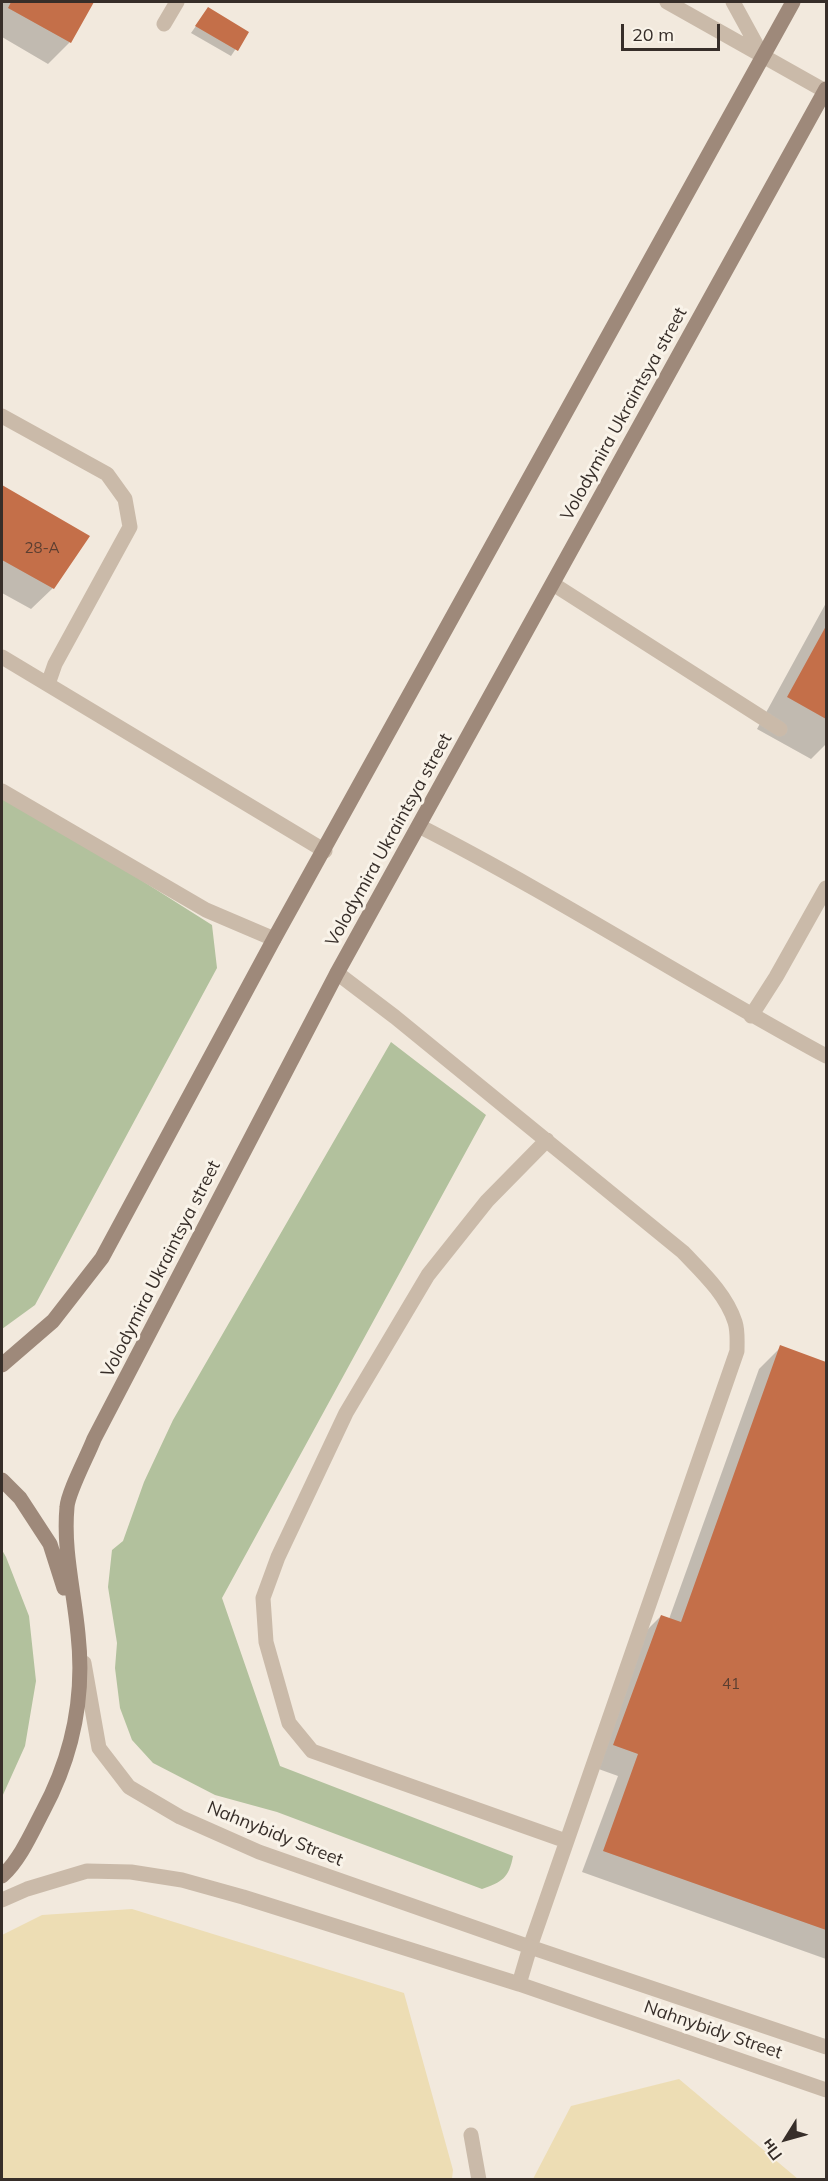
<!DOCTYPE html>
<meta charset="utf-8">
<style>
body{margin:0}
#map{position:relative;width:828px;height:2181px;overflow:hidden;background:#f2e9dd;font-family:Mulish,sans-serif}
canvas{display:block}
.frame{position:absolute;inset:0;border:3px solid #372e29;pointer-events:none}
.north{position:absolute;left:756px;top:2109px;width:60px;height:60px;-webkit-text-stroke:4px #f9f3e9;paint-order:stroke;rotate:233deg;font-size:16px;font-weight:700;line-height:24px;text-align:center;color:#372e29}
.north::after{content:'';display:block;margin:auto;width:21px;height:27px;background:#372e29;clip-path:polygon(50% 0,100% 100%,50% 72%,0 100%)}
.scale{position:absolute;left:621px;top:24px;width:99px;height:27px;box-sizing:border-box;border:3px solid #372e29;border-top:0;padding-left:8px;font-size:18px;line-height:21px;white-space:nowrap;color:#372e29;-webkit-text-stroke:4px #f9f3e9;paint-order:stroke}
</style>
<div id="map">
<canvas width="828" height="2181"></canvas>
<div class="frame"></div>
<div class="north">Пн</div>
<div class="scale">20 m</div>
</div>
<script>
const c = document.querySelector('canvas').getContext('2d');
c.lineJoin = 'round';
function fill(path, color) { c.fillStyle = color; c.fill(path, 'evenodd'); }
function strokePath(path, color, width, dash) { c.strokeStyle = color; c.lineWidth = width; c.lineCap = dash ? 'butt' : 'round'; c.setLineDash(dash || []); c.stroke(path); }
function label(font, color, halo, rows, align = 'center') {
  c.font = font + ' Mulish,sans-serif'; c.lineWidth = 6; c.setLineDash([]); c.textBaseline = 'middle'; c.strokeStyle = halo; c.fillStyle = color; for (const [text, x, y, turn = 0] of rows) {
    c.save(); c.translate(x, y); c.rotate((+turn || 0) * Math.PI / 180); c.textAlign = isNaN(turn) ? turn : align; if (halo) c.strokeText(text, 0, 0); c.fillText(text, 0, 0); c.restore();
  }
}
const green = new Path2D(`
 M2,792L212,925L217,968L35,1305L2,1329Z
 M391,1042L486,1115L222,1598L280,1766L513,1856C509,1878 502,1882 482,1889L277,1812L215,1795L153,1763L132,1740L120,1708L115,1668L117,1643L108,1587L112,1550L123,1541L144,1482L173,1420Z
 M2,1550L6,1557L29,1616L36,1681L25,1746L2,1797Z`);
const sand = new Path2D(`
 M132,1909L404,1993L453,2170L452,2179H2V1935L42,1915Z
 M679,2079L798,2179H533L571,2106Z`);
const shadow = new Path2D(`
 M3,2H93L70,42L48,64L2,37V5Z
 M208,9L247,32L231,56L191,33Z
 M2,487L88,536L53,588L31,609L2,593Z
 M826,603V744L811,759L757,729Z
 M781,1347L826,1363V1959L582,1872L618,1776L593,1767L639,1638L661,1616L669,1619L759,1369Z`);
const building = new Path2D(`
 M11,2H94L71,43L8,8Z
 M208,7L249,32L238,51L195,26Z
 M2,485L90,536L54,589L2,560Z
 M826,626V719L787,697Z
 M780,1345L826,1362V1930L603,1851L638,1754L613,1745L661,1615L681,1622Z`);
const lane = new Path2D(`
 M667,2L825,91
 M733,2L762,55
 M164,24L177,2
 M2,416L107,474L125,499L130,527L55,664L48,684
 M553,584L780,729
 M2,657L325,851
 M2,791L206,910L274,939
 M419,826C558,897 689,982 826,1056
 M337,973L395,1017L683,1252C703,1273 726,1294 735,1322C738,1331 737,1341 737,1351L530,1947L826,2047
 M751,1016L776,977L826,888
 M547,1140L487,1201L428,1275L346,1413L278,1557L263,1598L266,1642L289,1723L312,1751L566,1841
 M471,2135L479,2180`);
const street = new Path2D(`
 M84,1663L99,1748L129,1787L180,1817L259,1852L530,1947L519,1984L826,2090
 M2,1900L27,1889L87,1871L131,1872L182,1880L243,1897L519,1984`);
const secondary = new Path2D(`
 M2,1365L53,1321L102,1258L274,939L793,2
 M2,1480L20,1498L50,1544L64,1588
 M2,1876C20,1860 32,1832 43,1811C73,1755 85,1697 78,1634C74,1591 63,1550 67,1507C68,1492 88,1455 94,1439L337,973L826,89`);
const numberNames = [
 ["28-А",42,548],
 ["41",731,1684]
];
const streetNames = [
 ["Volodymira Ukraintsya street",624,414,-61],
 ["Volodymira Ukraintsya street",389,840,-61],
 ["Volodymira Ukraintsya street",161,1269,-63],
 ["Nahnybidy Street",275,1834,22],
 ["Nahnybidy Street",713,2030,19]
];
fill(green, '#b2c19d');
fill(sand, '#edddb4');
fill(shadow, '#0003');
fill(building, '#c46f49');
strokePath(lane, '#cabaa9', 15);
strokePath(street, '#cabaa9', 15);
strokePath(secondary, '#9e897a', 15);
label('15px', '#5a3e31', null, numberNames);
label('18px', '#372e29', '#f9f3e9', streetNames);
</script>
